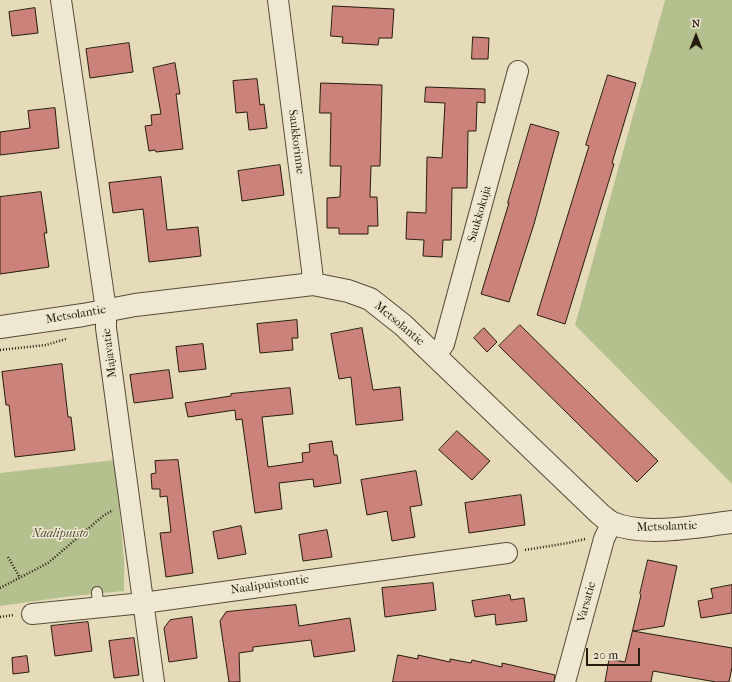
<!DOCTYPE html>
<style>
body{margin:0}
#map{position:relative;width:732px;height:682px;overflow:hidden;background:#e5dbb9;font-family:"IM FELL French Canon",serif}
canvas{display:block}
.north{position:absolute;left:676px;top:16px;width:40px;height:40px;-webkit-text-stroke:3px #eee8d2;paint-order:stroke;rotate:0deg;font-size:11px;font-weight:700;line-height:16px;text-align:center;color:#281b10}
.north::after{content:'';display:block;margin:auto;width:14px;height:18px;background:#281b10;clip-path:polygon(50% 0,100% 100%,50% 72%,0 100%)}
.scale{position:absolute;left:586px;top:648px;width:54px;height:18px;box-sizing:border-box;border:2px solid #281b10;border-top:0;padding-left:5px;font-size:12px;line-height:14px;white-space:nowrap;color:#281b10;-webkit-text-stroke:3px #eee8d2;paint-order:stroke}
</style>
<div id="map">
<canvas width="732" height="682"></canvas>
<div class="north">N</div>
<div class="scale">20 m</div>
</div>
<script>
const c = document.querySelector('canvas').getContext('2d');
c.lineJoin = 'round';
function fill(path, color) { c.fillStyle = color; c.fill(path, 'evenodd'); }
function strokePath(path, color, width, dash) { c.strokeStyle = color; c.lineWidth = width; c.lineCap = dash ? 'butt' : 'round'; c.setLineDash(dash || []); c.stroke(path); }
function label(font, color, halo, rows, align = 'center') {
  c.font = font + ' "IM FELL French Canon",serif'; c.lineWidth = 3; c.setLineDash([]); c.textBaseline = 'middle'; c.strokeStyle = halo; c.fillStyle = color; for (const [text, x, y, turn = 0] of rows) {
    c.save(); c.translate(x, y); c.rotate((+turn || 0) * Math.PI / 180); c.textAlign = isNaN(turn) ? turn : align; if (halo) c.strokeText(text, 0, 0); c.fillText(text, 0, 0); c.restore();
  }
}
const green = new Path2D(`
 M665,0H732V484L575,325Z
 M115,460L124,560V591L72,596L0,606V473Z`);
const building = new Path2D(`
 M333,6L394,9L392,38H379L378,45L342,43L343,37L331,36Z
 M35,8L38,33L12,36L9,12Z
 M473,37L489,38L488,59H472Z
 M129,43L133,72L90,78L86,49Z
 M175,63L180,94H176L183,149L156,152L155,150L149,151L145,126L152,125L151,115L161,114L153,68Z
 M608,75L636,83L612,163L614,164L565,324L537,315L589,146L586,145Z
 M257,79L260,105L264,104L267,128L249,130L247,112L236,113L233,81Z
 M321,83L382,85L380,166H371L370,197H377L378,226H368V234H339V228H327V198L340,197L341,166H330L331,113H320Z
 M426,87L485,89V103L477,102L476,131H468L467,188H452L451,240H443L442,257L423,256L424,240L406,239L407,212L426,213L427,157L442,158L445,103L425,102Z
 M55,108L59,148L0,155V132L30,128L28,111Z
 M531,124L559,132L534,224L509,302L481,294L509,203H508Z
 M280,165L284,195L242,201L238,171Z
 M161,177L167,230L198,227L201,256L149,262L143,209L113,213L109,183Z
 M41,192L47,233H44L49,267L0,274V197Z
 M297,320L298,338H292L293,350L260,353L257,324Z
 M520,325L658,461L637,482L499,346Z
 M362,328L373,390L400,387L403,420L356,425L351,377L339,379L331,334Z
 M484,328L497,342L487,352L474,338Z
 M203,344L206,369L179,372L176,347Z
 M62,364L68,417H71L75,450L15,457L9,405H6L2,372Z
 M169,370L173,398L134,403L130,375Z
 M290,388L293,414L262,417L268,467L303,462L302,453L310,452L309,444L332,441L334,455H337L341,483L314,487L313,479L279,483L282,509L255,513L242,419L236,420L235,410L188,417L185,403L231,396V394Z
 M457,431L490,461L472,480L439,450Z
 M178,460L193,573L166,577L160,533L171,532L167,496L160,497V489H152L151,474L156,473L155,461Z
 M416,471L422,505L410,507L415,537L392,541L387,511L367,515L361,480Z
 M521,495L525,525L469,533L465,503Z
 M241,526L246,554L218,559L213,532Z
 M327,530L332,557L303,561L299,535Z
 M648,560L677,566L664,626L633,631L732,648V667L729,682H716L653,671L651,682H605L609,659L625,662L641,595L640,594Z
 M433,583L436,610L385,617L382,588Z
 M732,585V613L701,618L698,601L713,598L711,589Z
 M510,595L511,600L524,598L527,621L496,625L495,614L475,617L472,601Z
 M296,605L299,626L350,618L355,651L314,657L311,640L253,647V651L239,653L240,682H229L220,621L226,612Z
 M192,617L197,658L169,662L164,628L170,620Z
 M88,622L92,651L55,656L51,626Z
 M134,638L139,675L114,678L109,641Z
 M398,655L418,659V655L450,662V659L471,663L472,660L502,667V663L555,675L554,682H393Z
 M27,656L29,672L13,674L12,658Z`);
const path = new Path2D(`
 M0,350L46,345L66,339
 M525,550L568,543L585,539
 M8,557L20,578
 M0,588L48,563L103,516L113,510
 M0,617L14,615`);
const service = new Path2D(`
 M97,592L98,607`);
const minor = new Path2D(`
 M61,0L106,310V328L154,682
 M278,0L312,270L313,284
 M436,356L444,344L518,71
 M32,614L143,603L507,553
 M565,682L604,539L612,522`);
const tertiary = new Path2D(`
 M0,327L83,315L135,305L313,284L348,291L370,299L403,325L600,514C604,517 608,521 612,523C645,537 697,526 732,522`);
const streetNames = [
 ["Saukkorinne",296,142,83],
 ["Saukkokuja",480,214,-74],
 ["Metsolantie",76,315,-10],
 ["Metsolantie",399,324,40],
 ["Majavatie",110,353,-97],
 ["Metsolantie",667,527,-2],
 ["Naalipuistontie",270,585,-8],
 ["Varsatie",587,602,-75]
];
const parkNames = [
 ["Naalipuisto",60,534]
];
fill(green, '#b5c08f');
fill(building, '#cb827a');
strokePath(building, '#281b10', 1);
strokePath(service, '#574b3a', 12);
strokePath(minor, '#574b3a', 22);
strokePath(tertiary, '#574b3a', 24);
strokePath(path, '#281b10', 2.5, [1, 2]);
strokePath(service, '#eee8d2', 10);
strokePath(minor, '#eee8d2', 20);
strokePath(tertiary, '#eee8d2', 22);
label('12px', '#281b10', '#eee8d2', streetNames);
label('italic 12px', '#524d36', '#eee8d2', parkNames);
</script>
